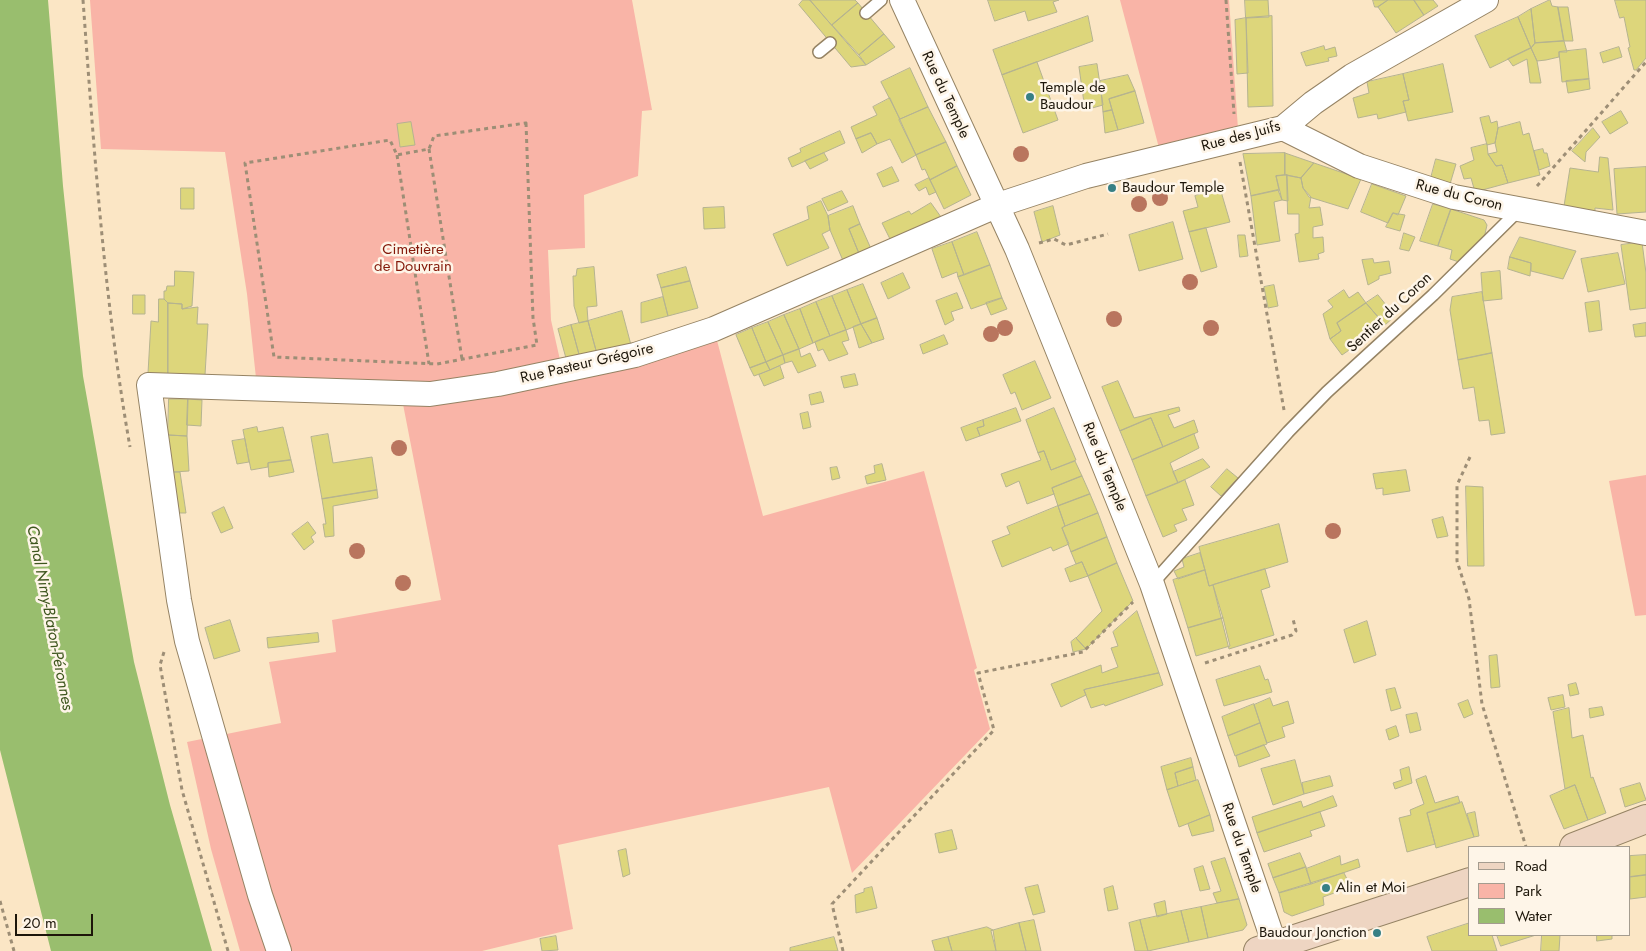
<!DOCTYPE html>
<meta charset="utf-8">
<style>
body{margin:0}
#map{position:relative;width:1646px;height:951px;overflow:hidden;background:#fbe6c5;font-family:Jost,sans-serif}
canvas{display:block}
.legend{position:absolute;left:1468px;top:846px;width:162px;height:90px;box-sizing:border-box;background:#fef5e8;border:1px solid #a49c8f;margin:0;padding:6px 9px;list-style:none;font-size:15px;color:#1d160a}
.legend li{display:flex;align-items:center;gap:10px;height:25px}
.legend b{width:25px;border:1px solid #a49c8f}
.scale{position:absolute;left:15px;top:914px;width:78px;height:22px;box-sizing:border-box;border:2px solid #1d160a;border-top:0;padding-left:6px;font-size:15px;line-height:18px;white-space:nowrap;color:#1d160a;-webkit-text-stroke:4px #fef5e8;paint-order:stroke}
</style>
<div id="map">
<canvas width="1646" height="951"></canvas>
<ul class="legend">
<li><b style="height:6px;background:#eed5c2"></b>Road</li>
<li><b style="height:14px;background:#f9b4a7"></b>Park</li>
<li><b style="height:14px;background:#99be6e"></b>Water</li>
</ul>
<div class="scale">20 m</div>
</div>
<script>
const c = document.querySelector('canvas').getContext('2d');
c.lineJoin = 'round';
function fill(path, color) { c.fillStyle = color; c.fill(path, 'evenodd'); }
function strokePath(path, color, width, dash) { c.strokeStyle = color; c.lineWidth = width; c.lineCap = dash ? 'butt' : 'round'; c.setLineDash(dash || []); c.stroke(path); }
function label(font, color, halo, rows, align = 'center') {
  c.font = font + ' Jost,sans-serif'; c.lineWidth = 5; c.setLineDash([]); c.textBaseline = 'middle'; c.strokeStyle = halo; c.fillStyle = color; for (const [text, x, y, turn = 0] of rows) {
    c.save(); c.translate(x, y); c.rotate((+turn || 0) * Math.PI / 180); c.textAlign = isNaN(turn) ? turn : align; if (halo) c.strokeText(text, 0, 0); c.fillText(text, 0, 0); c.restore();
  }
}
const green = new Path2D(`
 M90,0H632L652,110L642,111L638,176L584,195L585,248L548,250L551,320L560,360L714,329L763,516L924,471L977,668L974,670L990,729L852,873L829,787L558,845L573,929L482,951H240L211,849L187,742L281,723L269,662L336,652L332,620L441,600L402,399L256,378L247,294L225,152L101,149Z
 M1120,0H1229L1238,129L1159,148Z
 M1646,475V615L1635,616L1609,481Z`);
const water = new Path2D(`
 M0,0H48L63,186L83,376L134,662L170,805L212,951H51L0,750Z`);
const building = new Path2D(`
 M803,0H810L866,65L851,67L799,5Z
 M810,0H855L858,3L832,25Z
 M988,0H1059L1053,2L1057,12L1028,21L1025,11L995,21Z
 M1245,0H1268L1269,17L1246,18Z
 M1373,0H1388L1378,7H1375Z
 M1388,0H1414L1424,15L1396,33L1378,7Z
 M1414,0H1433L1438,6L1424,15Z
 M1550,0L1552,6L1558,7L1564,41L1535,43L1531,9Z
 M1615,0H1646V58L1636,70H1634L1628,48L1630,47L1624,17L1620,18Z
 M858,3L884,34L859,55L832,25Z
 M1558,7H1568L1573,41H1564Z
 M1531,9L1535,43L1531,48L1518,17Z
 M1088,16L1093,41L1002,75L993,50Z
 M1272,16L1273,106L1248,107L1246,18Z
 M1518,17L1531,48L1490,68L1475,36Z
 M1246,18L1248,73L1237,74L1235,20Z
 M884,34L895,47L866,65L859,55Z
 M1564,41L1567,52H1559V57L1546,60L1537,61L1531,48L1535,43Z
 M1324,46L1325,50L1335,47L1337,56L1328,58L1329,61L1306,66L1301,53Z
 M1619,47L1622,57L1603,63L1600,53Z
 M1531,48L1537,61L1541,83H1530L1527,59L1513,66L1508,59Z
 M1586,49L1589,79L1562,82L1559,52Z
 M1037,62L1058,120L1023,133L1002,75Z
 M1097,64L1103,105L1085,110L1079,67Z
 M1443,64L1453,112L1408,121L1403,101L1409,100L1403,74Z
 M910,68L928,107L900,119L881,82Z
 M1403,74L1409,100L1403,101L1406,112L1378,119L1377,114L1358,118L1353,98L1369,93L1367,82Z
 M1128,75L1135,91L1109,99L1112,110L1103,112L1100,81Z
 M1589,79L1590,89L1568,93L1566,81Z
 M1135,91L1144,123L1118,130L1109,99Z
 M890,98L916,155L902,163L890,139L877,144L871,133L856,139L851,127L877,115L873,107Z
 M928,107L946,142L916,155L899,120Z
 M1112,110L1118,130L1105,133L1103,112Z
 M1621,111L1628,123L1610,134L1602,122Z
 M1489,116L1491,123L1497,121L1498,128L1495,143L1487,145L1480,118Z
 M411,122L415,145L400,147L397,124Z
 M1520,122L1523,135L1529,133L1540,175L1508,183L1502,165L1496,166L1488,154L1497,152L1495,143L1498,128Z
 M1593,128L1600,137L1586,152L1585,162L1572,151Z
 M840,131L845,143L792,167L788,158L801,152L800,149Z
 M871,133L877,144L862,153L856,139Z
 M946,142L957,166L930,180L925,169L922,170L916,155Z
 M1487,144L1488,154L1496,166L1502,165L1508,183L1475,192L1471,178L1464,179L1460,166L1474,160L1471,148Z
 M1543,149L1544,153H1547L1550,166L1539,170L1534,151Z
 M824,153L828,160L810,169L805,161Z
 M1285,153L1314,163L1301,178L1285,175Z
 M1285,153V175L1276,176L1279,190L1251,196L1243,154Z
 M1600,157L1608,158L1613,210L1595,208V211L1564,206L1570,168L1598,172Z
 M1436,159L1456,164L1450,184L1431,178Z
 M1314,163L1361,179L1348,209L1309,197L1303,188L1301,178Z
 M957,166L971,195L944,209L930,180Z
 M892,167L899,181L883,187L877,174Z
 M1646,167V212L1617,214L1614,169Z
 M1287,175L1288,201L1282,200L1276,176Z
 M1287,175L1301,178L1303,188L1311,197L1309,208L1320,207L1323,225L1313,227V238L1323,237L1324,252L1318,254L1319,259L1299,262L1295,234L1299,233V214H1288Z
 M929,178L936,192L929,195L926,187L919,191L915,185Z
 M1372,184L1406,196L1398,215L1393,213L1388,223L1361,212Z
 M181,188H194V209H181Z
 M1220,188L1230,222L1189,232L1183,211L1198,207L1195,196Z
 M1278,190L1282,200L1274,202L1280,241L1257,245L1251,196Z
 M842,191L848,202L828,211L822,199Z
 M821,201L828,216L830,230L822,234L829,248L787,266L773,234L809,219L807,207Z
 M931,203L941,217L892,243L882,223L909,211L911,214Z
 M1433,204L1451,209L1438,246L1420,241Z
 M853,206L860,224L849,229L860,256L844,263L830,230L828,216Z
 M1053,206L1060,235L1042,242L1034,212Z
 M724,207L725,228L704,229L703,208Z
 M1451,209L1484,220L1487,225L1483,243L1459,262L1450,259L1452,250L1438,246Z
 M1393,213L1405,215L1400,231L1386,227Z
 M1173,222L1183,259L1139,271L1129,235Z
 M860,224L872,251L860,256L849,229Z
 M1206,228L1217,267L1201,272L1189,232Z
 M977,232L990,265L964,275L952,242Z
 M1404,233L1415,237L1409,251L1400,249Z
 M1238,235H1245L1248,256L1240,257Z
 M1520,237L1576,251L1563,279L1531,271V263L1510,257Z
 M952,242L964,275L958,277L957,272L942,278L932,249Z
 M1642,242L1646,273V308L1630,310L1621,245Z
 M1618,253L1625,284L1588,292L1581,259Z
 M1510,257L1531,263L1530,276L1508,269Z
 M1373,259L1374,263L1389,261L1391,273L1379,276V279L1368,285L1362,260Z
 M990,265L1002,298L971,309L958,277Z
 M594,267L597,306L587,307L588,321L579,323L574,306L573,276H576L577,269Z
 M686,267L690,281L661,288L657,275Z
 M175,271L194,272L192,306L182,309V304L168,303L164,299V291H166L167,286H174Z
 M1500,271L1502,299L1483,301L1481,273Z
 M903,273L910,288L888,299L881,283Z
 M690,281L698,308L668,316L661,288Z
 M863,284L877,318L861,324L847,290Z
 M1274,285L1278,306L1268,308L1264,287Z
 M847,290L861,324L846,330L832,296Z
 M1344,290L1349,298L1358,292L1366,303L1337,323L1341,331L1330,339L1323,314L1333,307L1328,301Z
 M1482,292L1492,353L1458,360L1450,310L1452,297Z
 M957,293L963,308L951,312L954,320L945,325L936,301Z
 M133,295H145V314H133Z
 M1378,295L1395,316L1385,325L1366,303Z
 M832,296L846,330L830,336L816,302Z
 M663,297L668,316L641,323V303Z
 M1002,298L1007,309L991,315L986,303Z
 M159,299H164L168,303V374L148,373L151,321L158,322Z
 M1599,301L1602,330L1589,332L1585,303Z
 M816,302L830,336L813,343L800,309Z
 M168,303L182,304V309L198,307L197,324H208L205,375L168,374Z
 M1366,303L1385,325L1342,355L1330,339L1341,331L1337,323Z
 M800,309L813,343L799,349L784,315Z
 M622,311L631,345L597,354L588,321Z
 M784,315L799,349L783,355L768,322Z
 M877,318L884,339L872,343L861,324Z
 M588,321L597,354L580,358L571,325Z
 M768,322L783,355L766,362L752,328Z
 M1646,323V336L1635,337L1633,325Z
 M861,324L872,343L859,348L853,327Z
 M571,325L580,358L567,362L558,329Z
 M752,328L766,362L750,368L736,335Z
 M846,330L849,340L842,342L848,354L829,361L823,349L818,351L815,342Z
 M944,335L948,344L923,354L920,345Z
 M799,349L801,357L810,353L816,366L798,373L792,361L785,363L783,355Z
 M1492,353L1505,433L1491,435L1489,420L1479,421L1474,387L1463,389L1458,360Z
 M783,355L785,363L770,370L766,362Z
 M1035,361L1051,398L1022,410L1015,392L1011,394L1003,375Z
 M766,362L770,370L754,376L750,368Z
 M780,366L784,378L764,386L759,375Z
 M855,374L858,385L844,388L841,377Z
 M1118,381L1134,418L1179,407L1180,411L1168,415L1174,428L1194,420L1198,432L1163,447L1151,418L1120,431L1102,387Z
 M821,392L824,402L811,405L809,395Z
 M169,399H188L187,436L168,435Z
 M188,399L202,400L201,426L187,425Z
 M1016,408L1021,421L980,436L977,428L984,426L983,420Z
 M1054,408L1076,460L1051,470L1044,451L1038,453L1026,420Z
 M808,412L811,427L803,429L800,414Z
 M1151,418L1163,447L1132,460L1120,431Z
 M983,420L984,426L977,428L980,436L966,441L961,428Z
 M257,427L258,432L283,427L291,460L268,463V467L251,470L243,430Z
 M328,434L333,463L372,457L377,490L322,499L311,437Z
 M1194,434L1199,448L1170,463L1178,483L1146,496L1132,460Z
 M168,435L187,436L189,471L174,472Z
 M245,439L249,462L237,464L232,441Z
 M1044,451L1051,470L1075,461L1082,476L1052,488L1054,494L1027,504L1019,481L1006,487L1001,474L1041,460L1038,453Z
 M1203,459L1210,467L1178,483L1173,472Z
 M291,460L294,472L269,477L268,463Z
 M882,464L886,480L867,484L865,476L875,473L874,466Z
 M837,467L840,478L832,480L830,468Z
 M1227,469L1238,478L1221,496L1211,487Z
 M1406,470L1410,491L1383,495V488L1376,489L1373,474Z
 M174,472H180L186,513H180Z
 M1082,476L1090,494L1058,506L1052,488Z
 M1185,480L1194,505L1182,509L1187,520L1174,525L1177,531L1163,537L1146,496Z
 M1466,486L1483,487L1484,566H1468Z
 M377,490L378,498L333,506L334,536L325,537L323,524H326L322,499Z
 M1090,494L1098,513L1065,526L1058,506Z
 M1058,506L1065,526L1062,528L1069,544L1053,551L1051,547L1002,567L992,541L1010,534L1007,527Z
 M224,507L233,528L221,533L212,513Z
 M1098,513L1107,537L1071,552L1062,528Z
 M1443,517L1448,536L1437,538L1432,520Z
 M308,522L316,533L311,537L314,542L304,550L292,534Z
 M1279,524L1288,562L1209,586L1199,547Z
 M1107,537L1117,563L1088,576L1082,562L1076,564L1071,552Z
 M1200,553L1205,570L1178,579L1174,571L1184,567L1182,559Z
 M1082,562L1088,576L1070,582L1065,569Z
 M1117,563L1133,601L1086,649L1076,638L1102,611L1088,576Z
 M1265,569L1270,587L1261,590L1274,635L1229,649L1213,585Z
 M1205,570L1209,586L1213,585L1223,618L1188,628L1173,580Z
 M1137,611L1159,673L1086,689L1084,690L1086,695L1061,707L1051,684L1101,665L1102,673L1118,667L1111,648L1118,646L1113,632Z
 M1223,618L1230,646L1196,656L1188,628Z
 M230,620L240,651L214,659L205,628Z
 M1367,621L1376,655L1354,663L1344,630Z
 M318,633L319,642L268,648L267,638Z
 M1076,638L1086,649L1073,652L1071,642Z
 M1497,655L1500,687L1491,688L1489,656Z
 M1260,666L1265,680L1268,679L1272,692L1224,706L1216,680Z
 M1159,673L1163,685L1105,706L1104,704L1091,708L1084,690Z
 M1576,683L1579,694L1570,696L1568,685Z
 M1395,688L1401,708L1391,711L1386,690Z
 M1563,695L1565,707L1551,710L1548,698Z
 M1270,698L1273,706L1288,701L1294,723L1282,727L1285,737L1267,743L1254,705Z
 M1468,700L1473,714L1464,718L1458,704Z
 M1254,704L1260,723L1228,736L1222,717Z
 M1602,707L1604,715L1590,718L1589,709Z
 M1569,708L1572,738L1583,735L1591,778L1593,777L1606,813L1588,820L1575,785L1565,789L1553,712Z
 M1417,713L1421,730L1410,733L1406,715Z
 M1260,723L1267,744L1235,756L1228,736Z
 M1396,726L1399,736L1389,740L1386,730Z
 M1264,745L1270,756L1239,767L1236,756Z
 M1191,758L1193,767L1175,773L1178,786L1167,790L1161,767Z
 M1295,760L1304,794L1273,805L1261,769Z
 M1193,767L1196,780L1178,786L1175,773Z
 M1409,767L1412,783L1395,789L1393,783L1402,780L1400,770Z
 M1330,776L1333,786L1304,794L1302,783Z
 M1426,776L1435,803L1458,796L1460,803L1427,813L1435,844L1407,852L1399,818L1411,815L1410,810L1424,804L1416,780Z
 M1198,780L1210,815L1179,827L1167,790Z
 M1640,783L1646,800L1625,807L1620,789Z
 M1575,785L1588,820L1564,829L1550,796Z
 M1333,796L1337,806L1257,833L1252,817L1301,801L1303,807Z
 M1462,802L1474,837L1436,848L1427,813Z
 M1320,812L1325,826L1310,831L1312,836L1264,852L1257,833Z
 M1475,812L1479,836L1474,837L1467,814Z
 M1210,815L1214,831L1192,836L1188,824Z
 M952,830L957,849L939,853L935,834Z
 M626,849L630,874L623,877L618,851Z
 M1300,853L1306,867L1273,878L1268,864Z
 M1646,855V875L1630,877V856Z
 M1340,856L1341,865L1358,859L1360,867L1311,884L1306,869Z
 M1225,858L1239,899L1217,903L1213,893L1221,891L1211,862Z
 M1203,866L1210,889L1200,891L1194,869Z
 M1306,867L1311,884L1279,893L1273,878Z
 M1344,873L1351,887L1323,897L1324,905L1292,916L1284,912L1279,893Z
 M1646,875V897L1630,899V877Z
 M1038,885L1045,912L1033,915L1025,888Z
 M1113,886L1118,909L1108,911L1104,889Z
 M872,887L877,908L856,913L855,895L864,892V889Z
 M1239,899L1247,925L1243,930L1208,938L1201,907Z
 M1165,901L1167,914L1157,917L1154,904Z
 M1201,907L1208,938L1189,942L1181,911Z
 M1181,911L1189,942L1148,951L1140,920Z
 M1034,920L1041,951H1026L1019,923Z
 M1140,920L1148,951H1135L1129,923Z
 M1019,923L1026,951H996L991,931Z
 M1470,923V935H1492L1497,951H1432L1427,937Z
 M987,927L993,930L996,951H952L948,937Z
 M1497,935H1536L1501,946Z
 M1542,935H1560L1559,951H1541Z
 M1597,935H1612V939L1597,941Z
 M556,936L558,950L542,951L540,939Z
 M834,937L838,951H790V948Z
 M948,937L952,951H935L932,941Z`);
const path = new Path2D(`
 M83,0C94,149 104,299 130,447
 M1226,0L1234,114
 M526,123L533,318L537,345L437,364L274,357L245,163L390,140L397,155L429,149L434,136Z
 M429,149L462,359
 M397,155L429,364
 M1240,162L1284,410
 M1537,186L1646,62
 M1039,243L1054,239L1066,245L1108,234
 M1470,457L1457,485V561L1469,599L1482,704L1526,847
 M164,652L160,665L182,790L228,951
 M1205,663L1292,635L1296,631L1293,619
 M0,901L14,951
 M843,951L832,904L994,730L978,673L1083,652L1133,602`);
const service = new Path2D(`
 M866,13L881,0
 M819,52L830,43
 M1152,584L1288,432L1327,392L1433,295L1518,211`);
const minor = new Path2D(`
 M902,0L1017,249L1152,584L1270,931L1273,951
 M1283,128L1359,166L1454,197L1646,233
 M279,951L260,895L187,641L179,600L149,385L430,394L498,384L635,355L714,329L998,205L1086,176L1283,128L1313,103L1352,76L1486,0`);
const secondary = new Path2D(`
 M1574,847L1646,819
 M1258,951L1470,882`);
const trees = [
 [1021,154],
 [1160,198],
 [1139,204],
 [1190,282],
 [1114,319],
 [1005,328],
 [1211,328],
 [991,334],
 [399,448],
 [1333,531],
 [357,551],
 [403,583]
];
const markers = [
 [1030,97,5,"#378085"],
 [1112,188,5,"#378085"],
 [1326,888,5,"#378085"],
 [1377,933,5,"#378085"]
];
const poiNames = [
 ["Temple de",1040,88],
 ["Baudour",1040,105],
 ["Baudour Temple",1122,188],
 ["Alin et Moi",1336,888],
 ["Baudour Jonction",1367,933,"right"]
];
const streetNames = [
 ["Rue du Temple",945,95,65],
 ["Rue des Juifs",1241,137,-15],
 ["Rue du Coron",1459,196,14],
 ["Sentier du Coron",1390,313,-43],
 ["Rue Pasteur Grégoire",587,364,-13],
 ["Rue du Temple",1104,467,68],
 ["Rue du Temple",1241,848,71]
];
const parkNames = [
 ["Cimetière",413,250],
 ["de Douvrain",413,267]
];
const waterNames = [
 ["Canal Nimy-Blaton-Péronnes",49,618,79]
];
fill(green, '#f9b4a7');
fill(water, '#99be6e');
fill(building, '#ddd67b');
strokePath(building, '#b5b390', 1);
strokePath(service, '#958364', 14);
strokePath(minor, '#958364', 26);
strokePath(secondary, '#958364', 30);
strokePath(path, '#9d8e76', 3, [4, 4]);
strokePath(service, '#fff', 11);
strokePath(minor, '#fff', 24);
strokePath(secondary, '#eed5c2', 28);
c.fillStyle = '#b9755e';
for (const [x, y] of trees) { c.beginPath(); c.arc(x, y, 8, 0, 2 * Math.PI); c.fill(); }
for (const [x, y, r, color] of markers) { const dot = new Path2D(); dot.arc(x, y, r, 0, 2 * Math.PI); c.fillStyle = color; c.fill(dot); strokePath(dot, '#fef5e8', 2); }
label('15px', '#1d160a', '#fef5e8', poiNames, 'left');
label('15px', '#1d160a', '#fef5e8', streetNames);
label('15px', '#831809', '#fef5e8', parkNames);
label('italic 16px', '#3e561e', '#fef5e8', waterNames);
</script>
